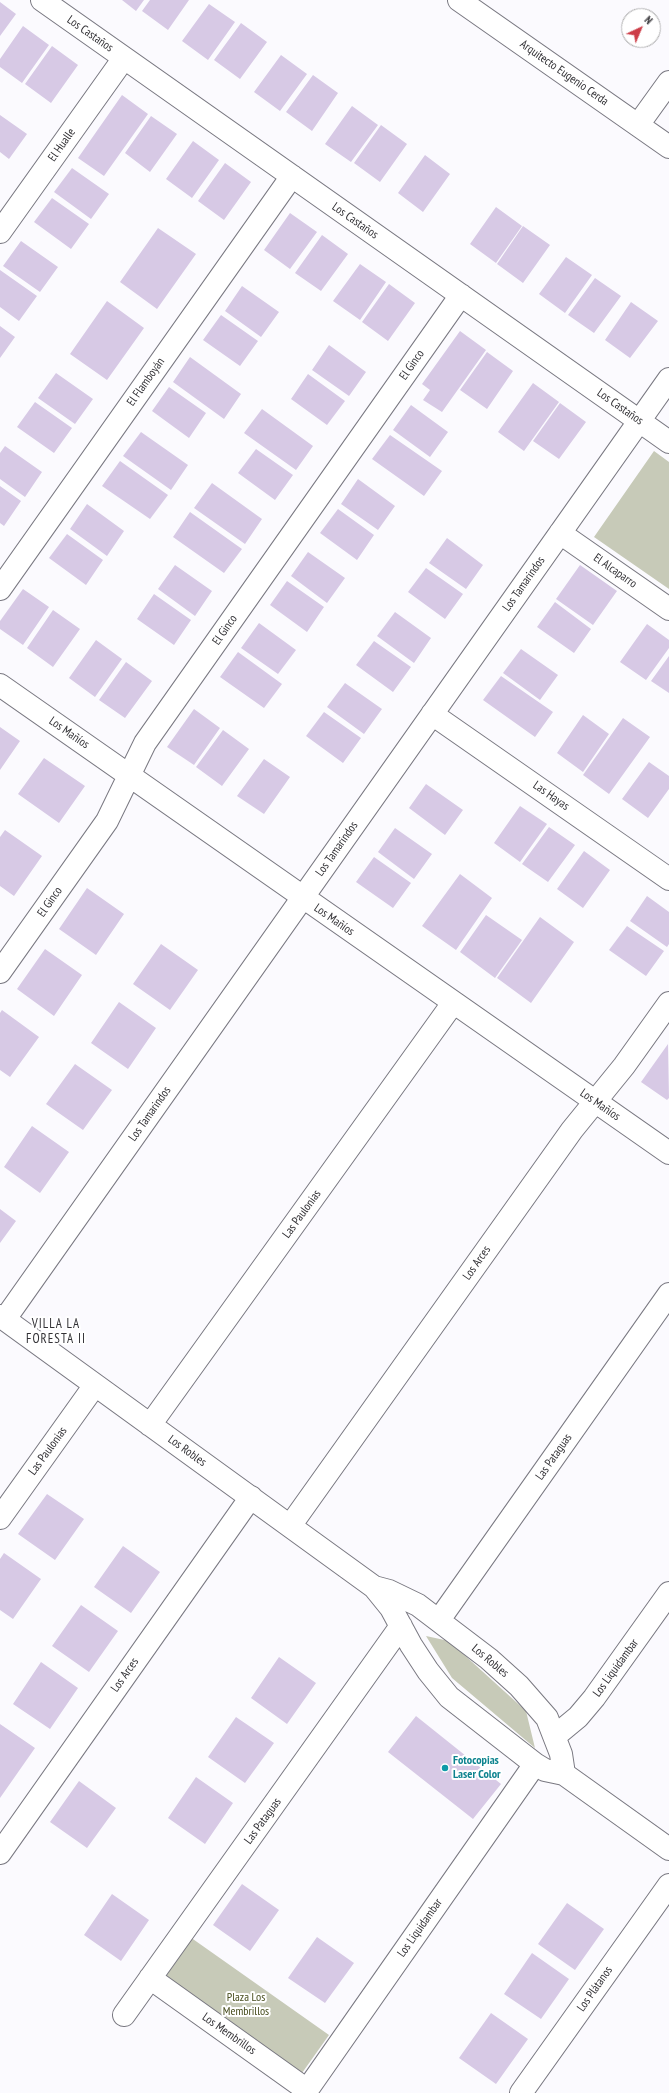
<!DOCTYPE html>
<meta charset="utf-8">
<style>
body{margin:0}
#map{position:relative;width:669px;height:2093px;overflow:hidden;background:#fbfafe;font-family:"PT Sans Narrow",sans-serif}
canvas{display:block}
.north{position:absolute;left:621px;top:8px;width:40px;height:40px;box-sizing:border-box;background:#fff;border:1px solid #adadae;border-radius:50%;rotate:44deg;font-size:11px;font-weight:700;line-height:16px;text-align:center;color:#323135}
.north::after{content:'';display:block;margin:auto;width:14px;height:18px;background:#cd3d48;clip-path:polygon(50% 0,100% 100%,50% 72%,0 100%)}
</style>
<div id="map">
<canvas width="669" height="2093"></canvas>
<div class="north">N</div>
</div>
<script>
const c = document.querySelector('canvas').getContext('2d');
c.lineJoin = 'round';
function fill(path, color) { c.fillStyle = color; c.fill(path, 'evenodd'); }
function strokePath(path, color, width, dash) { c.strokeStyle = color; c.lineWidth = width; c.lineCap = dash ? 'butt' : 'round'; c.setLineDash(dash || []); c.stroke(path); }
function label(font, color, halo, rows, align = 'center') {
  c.font = font + ' "PT Sans Narrow",sans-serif'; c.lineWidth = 4; c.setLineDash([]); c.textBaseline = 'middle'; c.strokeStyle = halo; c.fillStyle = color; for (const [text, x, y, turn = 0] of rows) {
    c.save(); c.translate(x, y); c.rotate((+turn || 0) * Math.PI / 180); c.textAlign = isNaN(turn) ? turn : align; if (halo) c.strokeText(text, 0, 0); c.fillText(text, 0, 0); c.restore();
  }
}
const green = new Path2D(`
 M654,451L669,462V589L594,537Z
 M426,1636L449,1641L526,1711L535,1748L452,1678Z
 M190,1937L329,2035L302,2073L163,1975Z`);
const building = new Path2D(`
 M122,0H144L136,11Z
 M150,0H189L168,30L142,11Z
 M0,2L16,14L0,36Z
 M209,4L235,22L208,60L182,41Z
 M241,23L267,42L240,79L214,60Z
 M23,26L49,45L22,83L0,67V59Z
 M52,46L78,65L51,103L25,84Z
 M281,55L307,74L280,111L254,92Z
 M313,75L338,93L312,131L286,112Z
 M122,95L148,114L104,176L78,158Z
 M352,106L378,125L351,162L325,144Z
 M0,115L27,134L9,159L0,152Z
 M151,116L177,134L150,172L125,153Z
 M381,125L407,144L380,182L354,163Z
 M193,141L219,160L192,198L166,179Z
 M425,155L450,174L423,212L398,193Z
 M225,163L251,182L224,220L198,201Z
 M72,168L109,194L91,219L54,192Z
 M52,198L89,224L71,249L34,222Z
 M496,207L522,226L496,263L470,244Z
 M290,213L317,232L290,269L264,250Z
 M523,226L550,245L523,283L497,264Z
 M158,228L196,254L157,309L120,282Z
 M322,235L348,254L321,291L295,273Z
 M21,241L58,267L40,292L3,266Z
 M566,257L592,275L565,313L539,294Z
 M360,264L386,282L360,320L333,301Z
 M0,270L37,296L19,321L0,307Z
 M595,278L621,296L594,333L568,315Z
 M389,284L415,303L388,341L362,322Z
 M242,286L279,312L261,337L225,311Z
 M107,301L144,328L107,380L70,354Z
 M631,302L658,321L630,358L605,340Z
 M221,315L258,341L240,366L203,340Z
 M0,326L15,337L0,358Z
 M460,331L486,350L442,412L423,400L430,390L422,384Z
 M329,345L366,372L349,396L312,370Z
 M487,352L513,371L487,409L460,390Z
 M190,357L241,394L224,419L173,382Z
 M56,373L93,399L75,424L38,398Z
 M308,374L345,401L327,425L291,399Z
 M533,383L559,402L524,451L498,432Z
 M169,387L206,413L189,438L152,411Z
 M35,402L72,428L54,453L17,427Z
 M560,403L586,422L559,459L533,441Z
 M411,405L448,432L430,457L393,430Z
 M262,409L313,446L296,470L244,433Z
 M141,432L188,465L171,490L123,456Z
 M390,435L442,471L424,496L372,459Z
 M5,446L42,472L25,497L0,479V453Z
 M256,449L293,475L275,500L238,473Z
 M120,461L168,495L150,519L102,486Z
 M358,479L395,506L378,530L341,504Z
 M212,483L262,519L245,544L194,508Z
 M0,486L21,501L4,526L0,523Z
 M87,504L124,531L107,556L70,529Z
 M338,509L374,535L357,560L320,533Z
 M190,512L242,549L224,573L173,537Z
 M67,534L103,560L86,585L49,558Z
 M447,538L483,565L466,589L429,563Z
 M308,552L345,578L327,603L291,576Z
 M175,565L212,591L195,616L158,589Z
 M580,565L617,591L593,625L556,599Z
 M426,568L463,594L445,619L408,592Z
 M287,581L324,607L307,632L270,605Z
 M23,589L49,607L23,645L0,629V621Z
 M154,594L191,620L174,645L137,619Z
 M555,602L591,629L574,653L537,627Z
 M53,610L80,629L53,667L27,648Z
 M395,612L431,638L414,663L377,636Z
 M259,623L296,650L278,674L241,648Z
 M647,624L669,640V648L646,680L620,662Z
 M96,640L122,659L95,697L69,678Z
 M374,641L411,667L393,692L356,665Z
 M521,649L558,675L540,700L503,673Z
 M238,652L282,684L264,708L220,677Z
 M669,656V693L651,681Z
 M126,662L152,681L125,718L99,700Z
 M501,676L553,712L535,737L483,700Z
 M345,683L382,709L364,734L327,707Z
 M194,709L220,728L194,765L167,747Z
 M324,712L361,738L343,763L306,736Z
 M583,715L609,734L583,772L557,753Z
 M623,718L650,737L609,794L583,775Z
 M0,727L20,741L0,770Z
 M223,730L249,749L222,786L196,767Z
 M44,758L85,786L59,823L18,794Z
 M264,759L290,777L264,814L237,796Z
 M649,762L669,776V789L648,818L622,799Z
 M426,784L463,810L445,835L409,808Z
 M520,806L547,824L520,862L494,843Z
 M549,827L575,845L548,882L522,864Z
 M395,828L432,854L414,879L378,852Z
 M5,830L42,856L14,896L0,886V837Z
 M584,851L610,870L583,908L557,889Z
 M374,857L411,883L393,908L356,882Z
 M460,874L492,898L456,950L422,926Z
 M87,888L124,914L96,955L59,929Z
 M647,896L669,912V944L667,947L630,921Z
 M486,915L522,940L495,978L460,952Z
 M540,917L574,942L531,1003L497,978Z
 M627,926L664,951L646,976L609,950Z
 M161,944L198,970L170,1010L133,984Z
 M45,949L82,975L54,1016L17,989Z
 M119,1002L156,1028L128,1069L91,1043Z
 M2,1010L39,1037L10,1077L0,1070V1013Z
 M668,1044L669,1098L667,1100L641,1082Z
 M75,1064L112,1090L83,1130L46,1104Z
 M32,1126L69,1152L40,1193L4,1167Z
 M0,1209L16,1221L0,1243Z
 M47,1494L84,1519L55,1560L18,1534Z
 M123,1546L160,1572L131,1613L94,1587Z
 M4,1553L41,1579L13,1619L0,1610V1559Z
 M81,1605L118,1631L89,1672L52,1646Z
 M279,1657L316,1683L287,1724L251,1698Z
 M41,1662L78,1688L50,1729L13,1704Z
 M416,1716L501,1784L473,1819L388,1752Z
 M236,1717L274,1743L245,1783L208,1757Z
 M0,1724L35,1748L0,1798Z
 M196,1777L233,1803L205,1844L168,1818Z
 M79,1781L116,1808L87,1848L50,1822Z
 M242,1884L279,1910L250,1951L213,1925Z
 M112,1894L149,1920L121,1961L84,1935Z
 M567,1903L604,1929L575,1970L538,1944Z
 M317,1937L354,1963L325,2003L288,1978Z
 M532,1953L569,1979L541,2019L504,1994Z
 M491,2013L528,2039L496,2084L459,2058Z`);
const minor = new Path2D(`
 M42,0L669,442
 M459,0L669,147
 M638,125L669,82
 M0,232L124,58
 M560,533L669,609
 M0,589L292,176
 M0,685L669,1153
 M432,714L669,879
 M0,972L107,821L145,743L461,295
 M0,1316L374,1587L391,1608L411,1645L428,1671L449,1697L535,1764L545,1770L564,1774L669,1849
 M5,1319L669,379
 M150,1425L453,1003
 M0,1518L95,1385
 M290,1526L572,1130L624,1066L669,1003
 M374,1587L389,1591L418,1605L489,1659L519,1686L547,1718L561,1754L564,1774
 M439,1620L669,1294
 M555,1736L578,1717L594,1698L669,1593
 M0,1853L251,1497
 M150,1978L307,2090
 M124,2015L401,1626
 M305,2093L535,1764
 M521,2093L669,1885`);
const markers = [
 [445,1768,4,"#0f9aa8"]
];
const streetNames = [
 ["Los Castaños",90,34,35],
 ["Arquitecto Eugenio Cerda",564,73,35],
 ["El Hualle",62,145,-55],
 ["Los Castaños",355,221,35],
 ["El Ginco",412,365,-55],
 ["El Flamboyán",146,382,-55],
 ["Los Castaños",620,407,35],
 ["El Alcaparro",615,571,35],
 ["Los Tamarindos",524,584,-55],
 ["El Ginco",225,630,-55],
 ["Los Mañíos",69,733,35],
 ["Las Hayas",551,796,35],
 ["Los Tamarindos",337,849,-55],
 ["El Ginco",50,902,-55],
 ["Los Mañíos",334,920,35],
 ["Los Mañíos",600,1105,35],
 ["Los Tamarindos",150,1114,-55],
 ["Las Paulonias",302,1214,-54],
 ["Los Arces",477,1263,-55],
 ["Las Paulonias",48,1451,-54],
 ["Los Robles",187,1451,36],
 ["Las Pataguas",554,1457,-55],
 ["Los Robles",490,1661,40],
 ["Los Liquidambar",616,1668,-54],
 ["Los Arces",125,1675,-55],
 ["Las Pataguas",263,1821,-54],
 ["Los Liquidambar",420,1928,-55],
 ["Los Plátanos",595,1989,-55],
 ["Los Membrillos",229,2034,35]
];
const cultureNames = [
 ["Fotocopias",453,1761],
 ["Laser Color",453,1775]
];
const parkNames = [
 ["Plaza Los",246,1998],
 ["Membrillos",246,2012]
];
const neighbourhoodNames = [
 ["VILLA LA",56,1324],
 ["FORESTA II",56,1339]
];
fill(green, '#c7cab8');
fill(building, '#d7c9e5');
strokePath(minor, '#797881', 24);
strokePath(minor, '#fff', 22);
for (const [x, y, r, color] of markers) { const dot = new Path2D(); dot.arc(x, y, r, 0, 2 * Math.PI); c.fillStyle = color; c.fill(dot); strokePath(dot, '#fff', 1.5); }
label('12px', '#323135', '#fff', streetNames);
label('bold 12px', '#0d838f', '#fff', cultureNames, 'left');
label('12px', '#474d1d', '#fff', parkNames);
c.letterSpacing = '1px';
label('13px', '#323135', '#fff', neighbourhoodNames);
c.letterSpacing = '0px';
</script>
